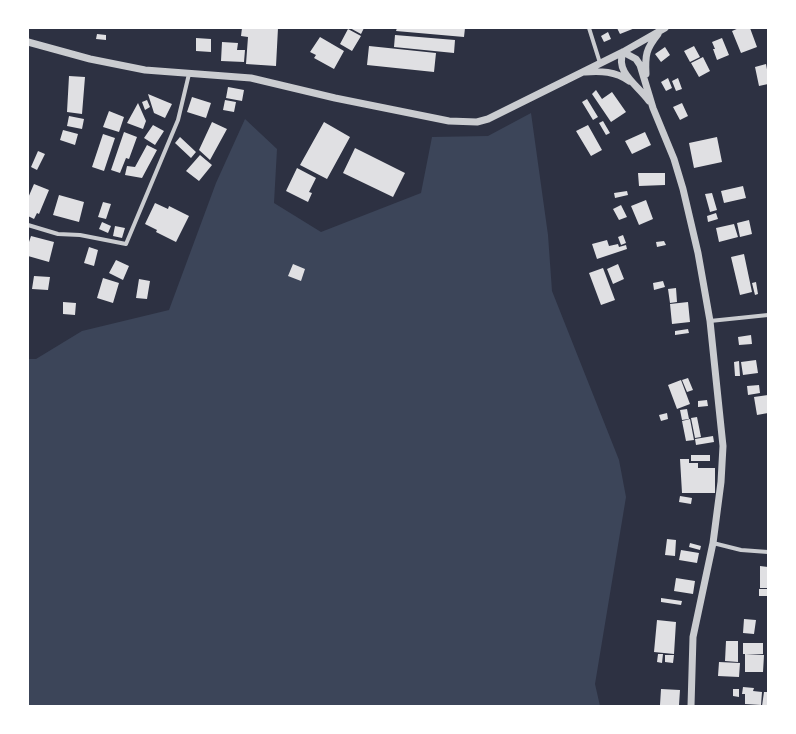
<!DOCTYPE html>
<style>
body{margin:0}
#map{position:relative;width:796px;height:734px;overflow:hidden;background:#2d3142;font-family:"Source Sans 3",sans-serif}
canvas{display:block}
.frame{position:absolute;inset:0;border:29px solid #fff;pointer-events:none}
</style>
<div id="map">
<canvas width="796" height="734"></canvas>
<div class="frame"></div>
</div>
<script>
const c = document.querySelector('canvas').getContext('2d');
c.lineJoin = 'round';
function fill(path, color) { c.fillStyle = color; c.fill(path, 'evenodd'); }
function strokePath(path, color, width, dash) { c.strokeStyle = color; c.lineWidth = width; c.lineCap = dash ? 'butt' : 'round'; c.setLineDash(dash || []); c.stroke(path); }
const green = new Path2D(`
 M531,113L548,235L552,291L619,460L626,497L595,684L600,706H28V359H36L82,331L169,310L216,183L245,119L277,149L274,203L321,232L421,193L432,137L488,136Z`);
const building = new Path2D(`
 M242,28H278L276,66L246,64L248,37L241,36Z
 M350,28H364L361,34Z
 M397,28H465L464,37L396,31Z
 M617,28H635L620,34Z
 M739,28H750L757,47L741,53L732,31Z
 M348,29L361,36L352,51L340,44Z
 M608,32L611,39L604,42L601,36Z
 M97,34L106,35V40L96,39Z
 M395,35L455,40L454,53L394,47Z
 M320,37L344,51L334,69L314,58L316,55L310,52Z
 M196,38L211,39V52L196,51Z
 M722,38L729,55L717,60L713,49H715L712,42Z
 M222,42L238,43L237,50H245L244,62L221,61Z
 M369,46L436,53L434,72L367,65Z
 M694,46L700,57L690,62L684,51Z
 M665,47L670,55L661,62L655,54Z
 M703,57L710,71L699,77L691,63Z
 M766,64L768,75V84L759,86L755,67Z
 M69,76L85,77L82,114L67,112Z
 M668,78L672,88L666,91L661,82Z
 M678,78L682,89L676,91L672,81Z
 M228,87L244,90L242,101L226,98Z
 M596,90L602,99L612,92L626,112L611,122L592,94Z
 M148,94L172,104L165,118L154,113Z
 M192,97L211,103L206,118L187,112Z
 M587,99L598,117L593,120L582,102Z
 M147,100L150,107L145,110L142,102Z
 M225,100L236,102L234,112L223,110Z
 M138,103L146,121L143,129L127,123Z
 M682,103L688,116L680,120L673,107Z
 M109,111L124,117L119,132L103,127Z
 M69,116L84,119L82,129L67,126Z
 M603,121L610,133L606,135L599,123Z
 M212,122L227,129L210,160L199,150Z
 M324,122L350,137L327,179L300,165Z
 M153,125L164,131L155,145L144,138Z
 M588,125L602,150L591,156L576,131Z
 M63,130L78,134L75,145L60,140Z
 M124,132L137,137L129,159L126,158L120,173L111,170Z
 M645,132L651,145L632,154L625,141Z
 M103,134L115,138L104,171L92,167Z
 M180,137L196,152L191,158L175,143Z
 M717,137L722,162L694,168L689,143Z
 M147,145L157,150L142,178L125,175L127,166L135,167Z
 M355,148L405,173L393,197L343,173Z
 M38,151L45,154L37,170L31,167Z
 M200,155L212,165L199,181L186,171Z
 M297,168L316,178L309,192L312,193L308,202L286,191Z
 M638,173H665V185L639,186Z
 M34,184L49,190L39,214L37,213L34,219L28,216V198Z
 M743,186L746,198L724,203L721,191Z
 M627,191L628,195L615,198L614,193Z
 M712,193L717,210L710,212L705,194Z
 M59,195L84,202L79,222L53,215Z
 M646,200L653,219L639,225L631,206Z
 M103,202L111,204L106,219L98,217Z
 M155,203L168,209L169,206L189,216L176,242L156,232L157,230L145,224Z
 M621,205L627,217L619,220L613,209Z
 M716,213L718,219L708,222L707,216Z
 M749,220L752,234L740,237L737,223Z
 M102,222L111,226L108,233L99,229Z
 M734,224L738,237L719,242L716,228Z
 M115,226L125,228L122,238L113,236Z
 M623,235L626,243L621,245L618,237Z
 M31,236L54,242L49,262L28,256V245Z
 M607,240L609,246L618,244L619,247L626,245L627,249L597,259L592,244Z
 M664,241L666,245L657,247L656,242Z
 M89,247L98,250L94,266L84,263Z
 M744,254L752,292L740,295L731,257Z
 M116,260L129,266L123,280L109,273Z
 M293,264L305,269L301,281L288,276Z
 M618,264L624,279L613,284L607,269Z
 M603,268L615,300L601,305L589,273Z
 M34,276L50,277L48,290L32,289Z
 M103,278L119,283L113,303L97,298Z
 M139,279L150,281L147,299L136,298Z
 M663,281L665,287L654,290L653,283Z
 M756,282L758,294L755,295L752,283Z
 M676,288L677,302L670,303L668,289Z
 M63,302L76,303L75,315L63,314Z
 M688,302L690,322L672,324L670,304Z
 M688,329L689,333L675,335V331Z
 M751,335L752,344L739,345L738,337Z
 M756,360L758,373L743,375L741,362Z
 M739,361L740,376H735L734,362Z
 M688,378L693,390L687,392L682,380Z
 M681,380L690,404L677,409L668,385Z
 M759,385L760,393L748,395L747,386Z
 M768,395V413L757,415L754,397Z
 M707,400L708,406L698,407V401Z
 M687,409L689,419L682,420L680,410Z
 M667,413L668,419L661,421L659,415Z
 M697,417L701,437L695,438L691,418Z
 M690,419L694,440L686,441L682,421Z
 M713,436L714,442L696,445L695,439Z
 M691,455H710V461H691Z
 M680,459H689V463H698V468H715V493H682Z
 M680,496L692,498L691,504L679,502Z
 M667,539L676,540L675,556L665,555Z
 M690,543L701,546L700,550L689,547Z
 M681,550L699,553L697,563L679,560Z
 M760,566L768,567V588H760Z
 M676,578L695,581L693,594L674,591Z
 M759,589H768V596H759Z
 M661,598L682,601L681,605L661,602Z
 M744,619L756,620L754,634L743,633Z
 M657,620L676,622L674,654L654,652Z
 M726,641H738V662L725,661Z
 M743,643H763V654H743Z
 M658,654H663L662,663L657,662Z
 M745,654L764,655L763,672H745Z
 M665,655H674L673,663L665,662Z
 M719,662L740,663L739,677L718,676Z
 M743,687L754,688L753,691L762,692L761,705L745,704V694H742Z
 M661,689L680,690L679,705H660Z
 M733,689H739V697L733,696Z
 M764,692H768V706H762Z`);
const minor = new Path2D(`
 M589,28L600,63
 M28,225L58,234L80,235L126,244L178,120L189,74
 M710,321L768,315
 M713,543L741,550L768,552`);
const tertiary = new Path2D(`
 M28,42L90,59L145,70L251,78L335,98L449,121L477,122L488,119L623,52L665,28
 M623,52L636,59L640,65L653,108L674,159L683,189L698,253L710,321L721,427L723,446L721,482L713,543L693,637L691,706
 M623,52C615,73 638,85 649,101
 M585,72C601,71 615,71 629,81
 M646,74C645,55 646,49 658,34`);
fill(green, '#3c4559');
fill(building, '#e0e0e3');
strokePath(minor, '#caccd0', 4);
strokePath(tertiary, '#caccd0', 7);
</script>
